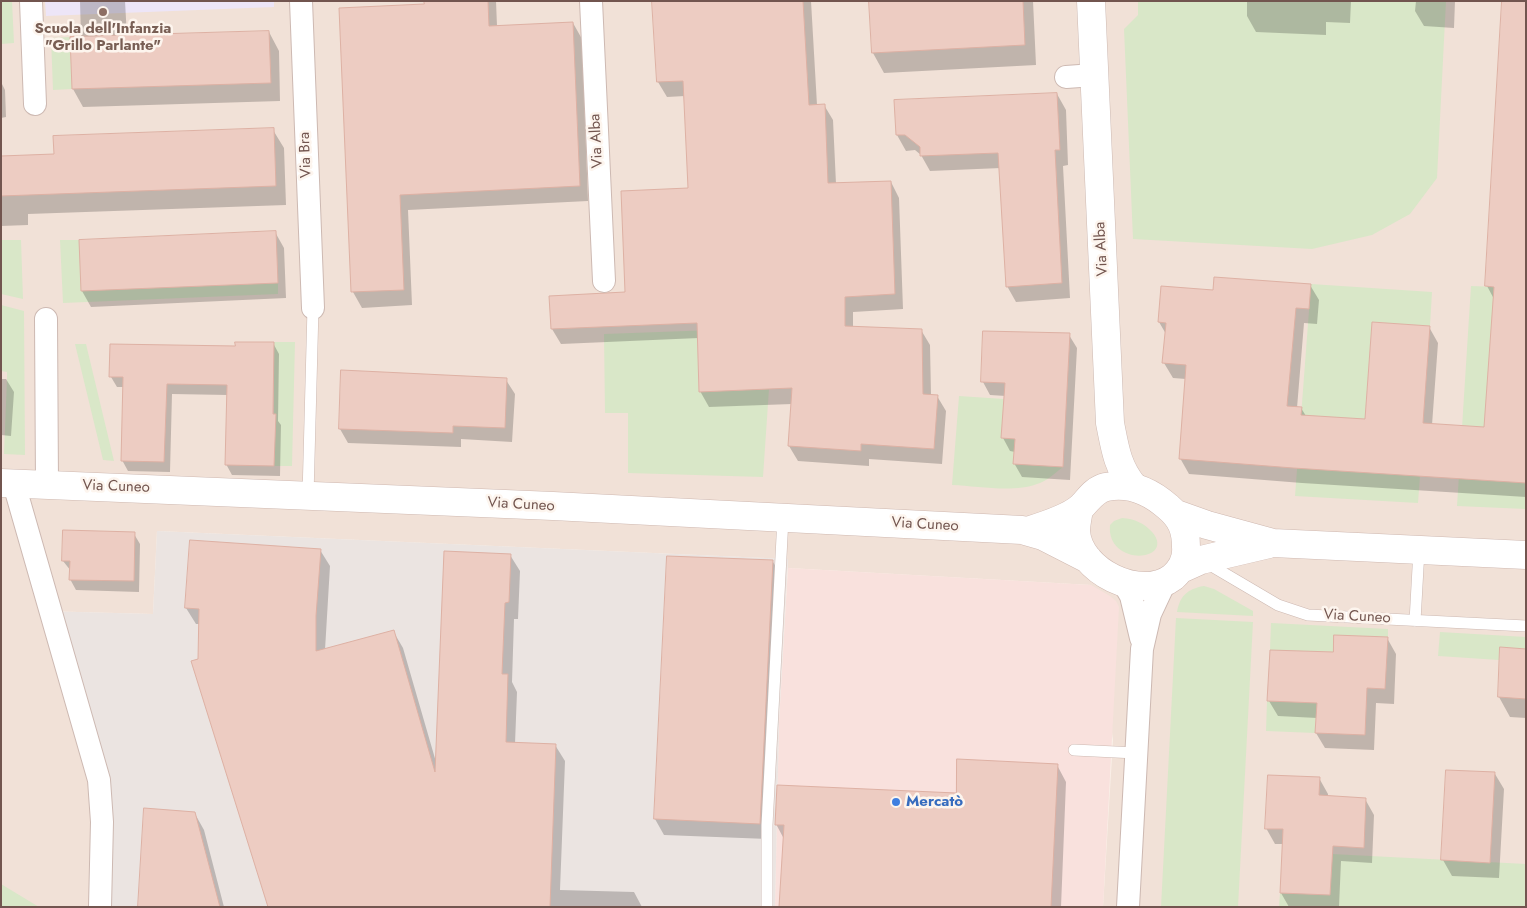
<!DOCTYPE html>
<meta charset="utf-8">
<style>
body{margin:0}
#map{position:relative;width:1527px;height:908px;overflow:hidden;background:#faf0e8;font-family:Jost,sans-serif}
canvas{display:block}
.frame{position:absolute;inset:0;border:2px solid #72554f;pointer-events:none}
</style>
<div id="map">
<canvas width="1527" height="908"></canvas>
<div class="frame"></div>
</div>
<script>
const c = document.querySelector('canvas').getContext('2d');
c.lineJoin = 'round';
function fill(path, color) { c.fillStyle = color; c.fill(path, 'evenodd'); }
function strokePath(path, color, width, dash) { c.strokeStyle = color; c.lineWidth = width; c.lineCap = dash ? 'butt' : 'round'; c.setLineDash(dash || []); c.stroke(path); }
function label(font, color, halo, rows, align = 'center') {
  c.font = font + ' Jost,sans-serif'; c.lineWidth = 5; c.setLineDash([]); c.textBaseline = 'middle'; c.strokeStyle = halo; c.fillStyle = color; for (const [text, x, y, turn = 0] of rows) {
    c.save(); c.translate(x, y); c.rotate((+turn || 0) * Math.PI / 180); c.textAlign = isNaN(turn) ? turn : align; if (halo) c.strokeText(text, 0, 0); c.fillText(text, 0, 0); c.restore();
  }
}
const residential = new Path2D(`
 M1,1H1526V907H1103L1113,740L1091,585L788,568V559L157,531L153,614L40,611L91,793L89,907H1Z`);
const commercial = new Path2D(`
 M788,568L1091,585L1110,596L1116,601L1119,607L1103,907H775L779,722Z`);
const industrial = new Path2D(`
 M157,531L788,559L779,722L775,907H89L91,793L40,611L153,614Z`);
const education = new Path2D(`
 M45,1H274V7L46,16Z`);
const green = new Path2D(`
 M1,1H12L14,43L1,44Z
 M1138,1H1446L1437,178L1410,214L1372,235L1312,249L1133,239L1124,29L1138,15Z
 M70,37L72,89L53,90L51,38Z
 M1,240H21L23,299L1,294Z
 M60,240H79L82,291L278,283V294L63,303Z
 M1311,284L1432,292L1430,326L1372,322L1365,419L1420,476L1418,503L1295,496Z
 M1471,286L1526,288V509L1457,506Z
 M1,305L24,311L25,455L4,454L7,378V372L1,371Z
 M768,328L698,348L699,392L769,389L763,477L628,473V413H605L604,334Z
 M274,342H295L292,466H274C275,424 273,383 274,342Z
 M75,344H86L114,461L103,460Z
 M959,396L1004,399L1001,438L1015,439L1063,467C1055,473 1047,481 1037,484C1013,493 978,486 952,485Z
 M1122,518C1135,519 1144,523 1153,533C1175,562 1106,567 1110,525L1114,521Z
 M1204,586L1214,589L1253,611V616L1177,612C1180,596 1187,589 1204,586Z
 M1176,618L1253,622L1238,907H1161Z
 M1271,623L1388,629V637L1334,635L1333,652L1270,650Z
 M1440,632L1526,637V649L1500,647L1499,660L1438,656Z
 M1267,701L1317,703L1315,733L1266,731Z
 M1332,854L1526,864V907H1279L1280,893L1330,895Z
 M1,884L39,907H1Z`);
const shadow = new Path2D(`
 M80,1H125L127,37L269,32L279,51L280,101L83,107L73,89L71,38H81Z
 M425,1H496L497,26L573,23L582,39L588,201L408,210L412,305L362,308L353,292L341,9L425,5Z
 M654,1H811L817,105H824L833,120L836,184L891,182L899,198L903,309L853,312V328L921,330L930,345L931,395L937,396L946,411L942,464L869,459V466L798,461L789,446L792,404L709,407L700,391L699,338L561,344L552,329L626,294L690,189L685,96L667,97L658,82Z
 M871,1H1033L1036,65L884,73L873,53Z
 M1247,1H1351L1350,23L1326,22V35L1256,32L1247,16Z
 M1416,1H1455L1454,28L1424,26L1415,11Z
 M1526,1V497L1302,483L1189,474L1180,458L1186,379L1173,378L1164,363L1166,334L1159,322L1214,292L1310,285L1319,300L1317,324L1304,323L1297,408H1301L1306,416L1367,421L1429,327L1438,343L1432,425L1485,428L1494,299L1487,286Z
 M1,82L5,90L6,117L1,118Z
 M1057,94L1066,110L1068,165L1063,166L1070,298L1016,302L1007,286L1001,168L930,171L921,155L915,150L906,151L897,135L896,101Z
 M273,130L284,148L286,205L28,214V225L1,226V157L55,156Z
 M275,232L284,248L286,298L91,307L82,291L80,241Z
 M1069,335L1077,348L1070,480L1022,477L1014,463L1015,452L1010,451L1003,438L1006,396L990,395L983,382Z
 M273,343L279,354L278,421L281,425L280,476L232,475L226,464L228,395L172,394L170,472L128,471L122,460L124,387H117L111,377L236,347Z
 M1,379H6L14,392L11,436L1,435Z
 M506,380L515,394L512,442L461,439V447L348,443L340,429Z
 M134,534L140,544L139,592L76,590L70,579L71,571L63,561Z
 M320,550L330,566L325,650L393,631L403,648L436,762L510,555L520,571L518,619H514L512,682L517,692L515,744L555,745L565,761L560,890L634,892L642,907H270L199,660L200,624H196L186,608Z
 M773,562L782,577L768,839L664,835L655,819Z
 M1387,638L1396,654L1394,704L1376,703L1374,750L1325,748L1316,733L1317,718L1278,716L1269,701L1334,654Z
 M1501,649L1526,650V718L1510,717L1499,697Z
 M1057,765L1066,782L1061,907H780L784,839L776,824L957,794Z
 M1495,774L1504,789L1499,878L1452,876L1443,860Z
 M1319,778L1328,794V797L1365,799L1374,815L1372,863L1341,861L1339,907H1289L1281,893L1283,844H1275L1266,828Z
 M195,814L204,830L224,907H139Z`);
const building = new Path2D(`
 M424,1H488L489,26L573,22L580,186L400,195L404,290L351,292L339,8L424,4Z
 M652,1H803L809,105L825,104L828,183L891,181L895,294L845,297V326L922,329L923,394L938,395L934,449L861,444V451L788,446L792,388L699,392L697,323L551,329L549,296L625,292L621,191L688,188L683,81L657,82Z
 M869,1H1023L1025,45L872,53Z
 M1502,1H1526V483L1293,468L1179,459L1186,365L1162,363L1166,323L1158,322L1161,286L1213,290L1214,277L1311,284L1309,309L1296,308L1287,406L1302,407L1301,415L1365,419L1372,322L1430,326L1423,423L1484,427L1494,287L1485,286Z
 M269,31L271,83L72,89L70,37Z
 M1057,93L1060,150H1055L1062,283L1006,287L998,153L920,156V147L905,135H896L894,100Z
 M274,128L276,186L1,196V156L54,154L53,136Z
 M276,231L278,283L81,291L79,240Z
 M983,331L1070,333L1063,467L1013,464L1015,439L1001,438L1005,383L981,382Z
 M235,342H274L273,414H276L274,466L225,465L227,385L167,384L164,462L121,461L123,377H109L110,344L235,346Z
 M341,370L507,378L505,428L453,426V433L339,429Z
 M63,530L135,532L134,581L69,580L70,561H62Z
 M190,540L321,549L316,616V651L394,630L435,772L444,551L511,554L509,602L505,603L502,674H508L506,742L556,744L550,907H268L191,661L198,659L199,609L185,608Z
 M667,556L773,560L760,824L654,819Z
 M1334,635L1388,637L1385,689L1367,688L1365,735L1315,733L1317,703L1267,701L1270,650L1333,652Z
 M1500,647L1526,649V699L1498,697Z
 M957,759L1058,764L1051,907H779L784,825H775L777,785L956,793Z
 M1446,770L1495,772L1490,863L1441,860Z
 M1268,775L1320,777L1319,795L1366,798L1364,848L1333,846L1330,895L1280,893L1283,829H1265Z
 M144,808L195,812L220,907H138Z`);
const service = new Path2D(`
 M308,496L313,308
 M1205,562L1278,605L1308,615L1526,626
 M1415,621L1419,550
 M1074,750L1136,753
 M767,907V825L783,518`);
const minor = new Path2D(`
 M31,1L35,104
 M301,1L313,308
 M591,1L604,281
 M1066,77L1094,75
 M46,319L47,485
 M14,484L99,780L102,822L100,907
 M1124,584L1131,596L1141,638
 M1128,907L1142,649L1150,614L1165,582`);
const tertiary = new Path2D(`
 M1091,1L1110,423C1115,448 1117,466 1133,486`);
const secondary = new Path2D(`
 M1,483L553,506L1022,530L1043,536L1088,559
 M1176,514L1207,525L1273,543L1526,555
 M1027,531C1043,526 1067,519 1080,508C1088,501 1093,490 1106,487C1130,482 1150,491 1168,507C1181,518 1186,529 1186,547C1187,558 1182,569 1173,577C1141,602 1078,571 1076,531C1076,524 1078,516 1079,509
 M1181,569L1201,560L1269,544`);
const markers = [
 [103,12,5,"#8d6e63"],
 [896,802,5,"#3f7fe0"]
];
const educationNames = [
 ["Scuola dell'Infanzia",103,29],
 ["\"Grillo Parlante\"",103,46]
];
const streetNames = [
 ["Via Alba",597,141,-93],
 ["Via Bra",306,155,-92],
 ["Via Alba",1102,249,-93],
 ["Via Cuneo",116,487,2],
 ["Via Cuneo",521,505,3],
 ["Via Cuneo",925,525,3],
 ["Via Cuneo",1357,617,3]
];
const shopNames = [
 ["Mercatò",906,802]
];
fill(residential, '#f1e1d7');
fill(commercial, '#f9e1dd');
fill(industrial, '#ebe4e1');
fill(education, '#ede5f7');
fill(green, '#d9e7c8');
fill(shadow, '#0003');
fill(building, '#edccc2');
strokePath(building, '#deb1a4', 1);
strokePath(service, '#cdb9b2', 12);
strokePath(minor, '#cdb9b2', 24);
strokePath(tertiary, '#cdb9b2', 29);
strokePath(secondary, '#cfb8b0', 29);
strokePath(service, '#fff', 11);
strokePath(minor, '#fff', 22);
strokePath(tertiary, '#fff', 28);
strokePath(secondary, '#fff', 28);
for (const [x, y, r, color] of markers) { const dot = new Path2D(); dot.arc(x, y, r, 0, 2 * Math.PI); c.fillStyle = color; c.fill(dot); strokePath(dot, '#fdf5ee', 2); }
label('bold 15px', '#785e54', '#fdf5ee', educationNames);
label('15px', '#72554f', '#fdf5ee', streetNames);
label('bold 15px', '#366cbe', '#fdf5ee', shopNames, 'left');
</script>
